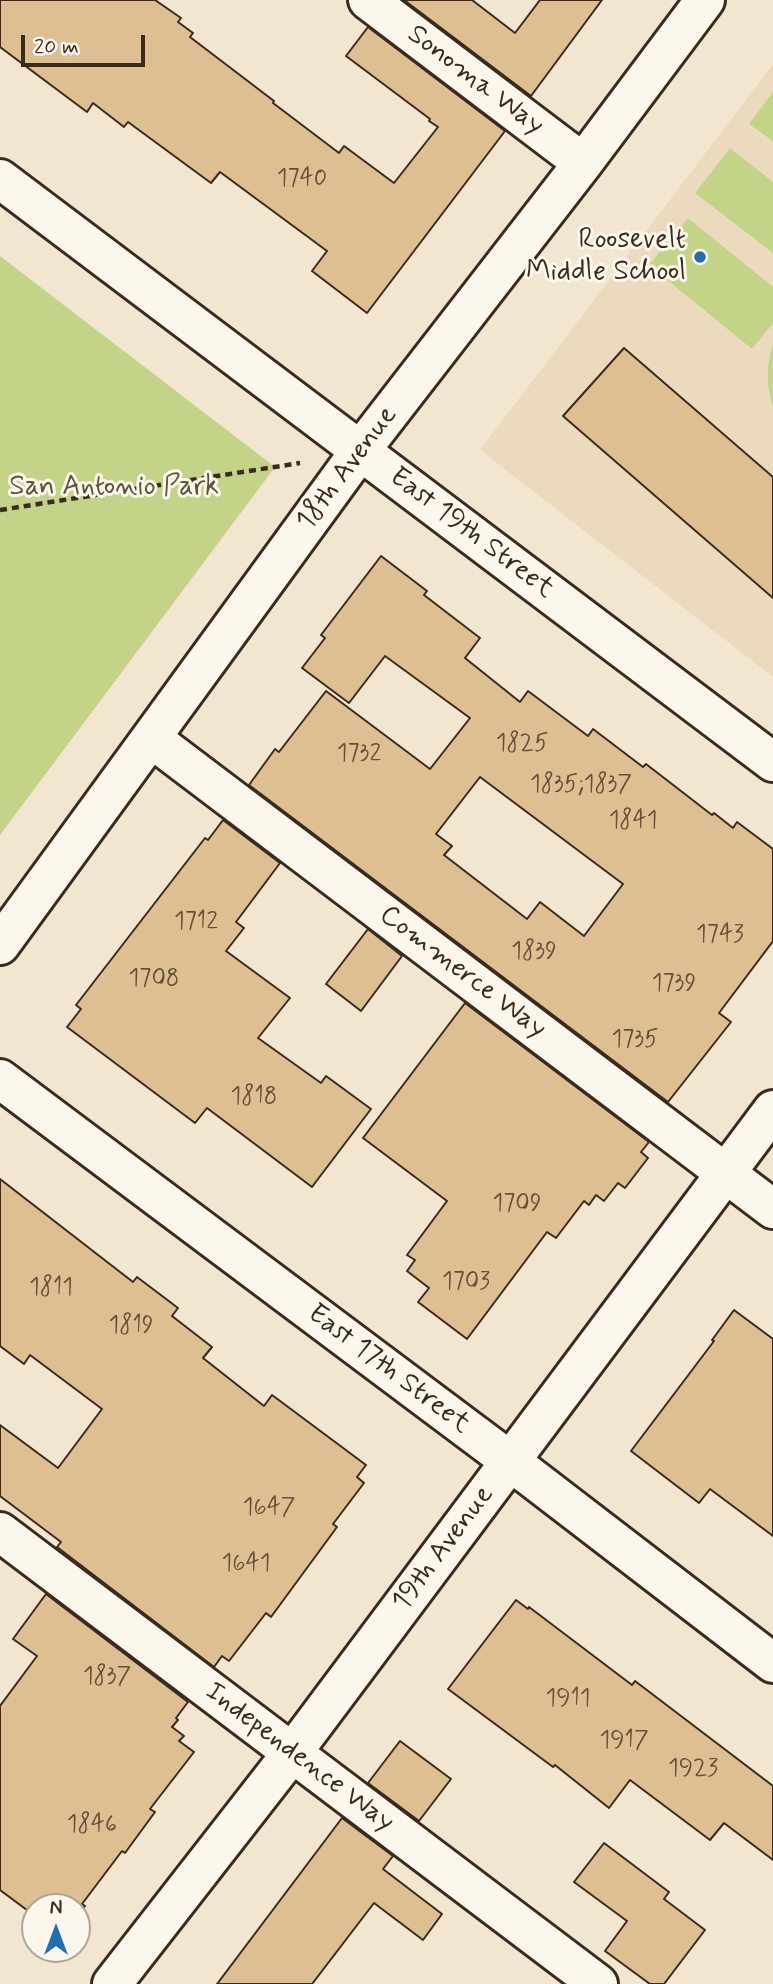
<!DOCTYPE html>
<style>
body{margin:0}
#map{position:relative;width:773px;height:1984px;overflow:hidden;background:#f2e6d1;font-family:Mynerve,sans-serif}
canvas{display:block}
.north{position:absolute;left:21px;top:1893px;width:70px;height:70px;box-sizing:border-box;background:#fbf7ec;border:2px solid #aea59a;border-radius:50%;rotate:0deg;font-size:19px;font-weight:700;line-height:28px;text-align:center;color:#3b2a1e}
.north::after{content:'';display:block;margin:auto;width:24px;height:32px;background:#1f6fb2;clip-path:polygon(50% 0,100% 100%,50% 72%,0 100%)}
.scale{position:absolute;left:21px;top:35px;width:124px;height:32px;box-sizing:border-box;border:4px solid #3b2a1e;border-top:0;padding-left:9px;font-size:21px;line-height:24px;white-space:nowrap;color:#3b2a1e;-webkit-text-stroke:5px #fbf7ec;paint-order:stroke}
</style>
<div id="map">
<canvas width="773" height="1984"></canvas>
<div class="north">N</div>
<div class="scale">20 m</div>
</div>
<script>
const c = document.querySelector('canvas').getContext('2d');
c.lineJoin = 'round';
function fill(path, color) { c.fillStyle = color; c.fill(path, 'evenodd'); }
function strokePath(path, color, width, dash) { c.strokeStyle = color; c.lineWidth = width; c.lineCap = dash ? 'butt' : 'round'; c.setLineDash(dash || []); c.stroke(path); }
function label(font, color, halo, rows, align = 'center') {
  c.font = font + ' Mynerve,sans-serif'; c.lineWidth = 6; c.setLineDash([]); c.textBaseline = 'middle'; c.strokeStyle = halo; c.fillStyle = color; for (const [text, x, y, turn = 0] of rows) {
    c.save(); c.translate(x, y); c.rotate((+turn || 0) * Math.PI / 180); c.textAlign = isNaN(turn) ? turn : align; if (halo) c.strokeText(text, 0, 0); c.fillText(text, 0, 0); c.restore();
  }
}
const built = new Path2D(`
 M773,64V677L480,450Z`);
const green = new Path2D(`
 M773,92V141L749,124Z
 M730,148L773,182V253L695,193Z
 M688,218L773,287V323L752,349L649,265Z
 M0,256L275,467L0,835Z
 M773,344V407C766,386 766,365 773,344Z`);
const building = new Path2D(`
 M0,0H155L181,18L178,22L193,33L190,37L274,101L273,103L339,153L344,146L394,183L438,127L429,121L430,119L346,56L368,27L505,131L367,313L312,271L327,251L220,172L211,183L128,122L124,127L93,103L87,112L0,47Z
 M404,0H472L515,33L540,0H602L531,96Z
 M624,348L773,477V598L563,416Z
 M381,556L427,591L424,595L480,638L465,658L520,702L528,691L588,736L593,729L643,767L646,764L712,815L714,813L733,828L737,822L773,849V941L719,1013L731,1022L668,1102L249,785L275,749L279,752L326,691L430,769L470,718L385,656L349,703L302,668L325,638L321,635ZM480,777L623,884L584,936L540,902L527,919L444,855L452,846L436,834Z
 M223,820L280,863L236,922L244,928L226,951L290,998L258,1038L321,1083L326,1076L371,1109L312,1187L207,1108L195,1123L67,1027L81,1009L76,1005L205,838L208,840Z
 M368,929L402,956L361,1011L326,984Z
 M465,1003L649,1142L641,1152L648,1158L625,1188L618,1183L604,1201L596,1195L589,1205L584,1201L556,1238L547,1232L467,1339L418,1302L429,1288L407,1271L415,1260L407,1255L447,1201L363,1138Z
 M0,1179L133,1282L137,1277L178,1308L172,1316L212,1347L203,1358L264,1406L272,1395L366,1465L357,1477L364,1483L333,1524L337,1527L271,1617L266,1613L229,1661L222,1656L214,1667L57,1547L61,1542L0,1496V1425L58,1468L102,1409L30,1355L24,1364L0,1346Z
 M734,1310L773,1339V1536L710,1489L699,1503L631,1451L714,1341L712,1340Z
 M46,1594L188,1702L176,1718L178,1720L172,1727L184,1736L179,1741L194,1752L150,1809L155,1812L125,1853L122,1851L82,1904L85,1906L77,1916V1907H35V1916L0,1890V1706L37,1656L13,1639Z
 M516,1600L528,1609L529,1607L632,1685L635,1681L773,1786V1860L724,1823L710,1840L630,1780L609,1808L555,1765L553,1767L448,1689Z
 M400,1741L451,1779L419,1821L368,1783Z
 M342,1818L393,1856L383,1869L442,1914L423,1940L374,1903L312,1984H217Z
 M604,1843L669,1892L664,1899L705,1930L664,1984H650L605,1951L627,1921L574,1882Z`);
const path = new Path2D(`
 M0,510L300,463`);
const minor = new Path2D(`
 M368,0L583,163
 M0,179L773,762
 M151,738L773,1209
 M0,945L360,451L583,163L705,0
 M0,1079L510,1461L773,1663
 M0,1532L598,1984
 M112,1984L292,1753L773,1110`);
const markers = [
 [700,257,7,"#1f6fb2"]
];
const numberNames = [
 ["1740",302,180],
 ["1825",522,745],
 ["1732",359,755],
 ["1835;1837",581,786],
 ["1841",633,822],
 ["1712",196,923],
 ["1743",720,936],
 ["1839",534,953],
 ["1708",154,980],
 ["1739",674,985],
 ["1735",635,1041],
 ["1818",254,1098],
 ["1709",517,1205],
 ["1703",466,1283],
 ["1811",51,1289],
 ["1819",131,1327],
 ["1647",269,1509],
 ["1641",246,1565],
 ["1837",107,1678],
 ["1911",568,1700],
 ["1917",624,1742],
 ["1923",693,1770],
 ["1846",92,1826]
];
const streetNames = [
 ["Sonoma Way",475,81,37],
 ["18th Avenue",348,469,-53],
 ["East 19th Street",471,534,37],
 ["Commerce Way",462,973,37],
 ["East 17th Street",388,1370,37],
 ["19th Avenue",444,1549,-53],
 ["Independence Way",299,1758,37]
];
const poiNames = [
 ["Roosevelt",686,241],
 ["Middle School",686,273]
];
const parkNames = [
 ["San Antonio Park",114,488]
];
fill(built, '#ecdabe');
fill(green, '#c3d489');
fill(building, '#ddbf91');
strokePath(building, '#3b2a1e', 2);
strokePath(minor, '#3b2a1e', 44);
strokePath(path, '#3b2a1e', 4.5, [7, 5]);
strokePath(minor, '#fbf7ec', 38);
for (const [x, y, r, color] of markers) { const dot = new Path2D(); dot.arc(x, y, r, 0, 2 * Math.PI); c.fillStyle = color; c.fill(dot); strokePath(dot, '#fbf7ec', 2.5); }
label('24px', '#644f3b', null, numberNames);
label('28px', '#3b2a1e', '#fbf7ec', streetNames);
label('28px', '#3b2a1e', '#fbf7ec', poiNames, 'right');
label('28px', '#5d5439', '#fbf7ec', parkNames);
</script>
